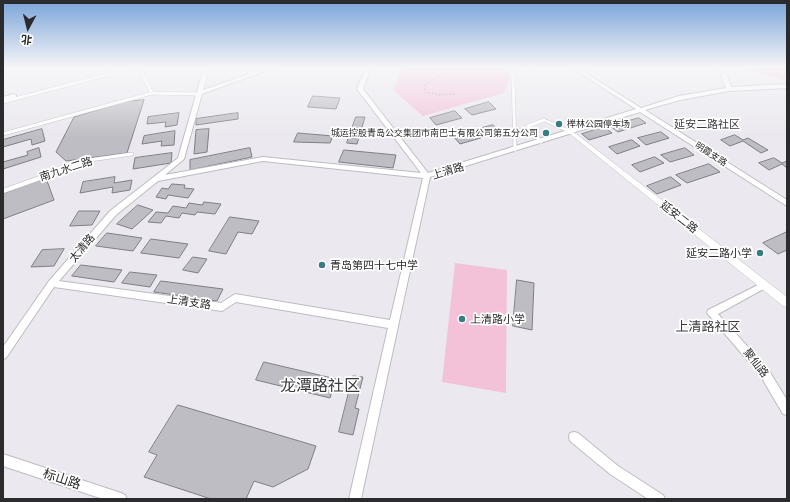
<!DOCTYPE html>
<meta charset="utf-8">
<style>
body{margin:0}
#map{position:relative;width:790px;height:502px;overflow:hidden;background:#ebe9ef;font-family:Barlow,"Noto Sans SC",sans-serif}
canvas{display:block}
.frame{position:absolute;inset:0;border:4px solid #2b2a2c;pointer-events:none}
.north{position:absolute;left:8px;top:8px;width:40px;height:40px;-webkit-text-stroke:3px #fff;paint-order:stroke;rotate:187deg;font-size:11px;font-weight:700;line-height:16px;text-align:center;color:#2b2a2c}
.north::after{content:'';display:block;margin:auto;width:14px;height:18px;background:#2b2a2c;clip-path:polygon(50% 0,100% 100%,50% 72%,0 100%)}
</style>
<div id="map">
<canvas width="790" height="502"></canvas>
<div class="frame"></div>
<div class="north">北</div>
</div>
<script>
const c = document.querySelector('canvas').getContext('2d');
c.lineJoin = 'round';
function fill(path, color) { c.fillStyle = color; c.fill(path, 'evenodd'); }
function strokePath(path, color, width, dash) { c.strokeStyle = color; c.lineWidth = width; c.lineCap = dash ? 'butt' : 'round'; c.setLineDash(dash || []); c.stroke(path); }
function label(font, color, halo, rows, align = 'center') {
  c.font = font + ' Barlow,"Noto Sans SC",sans-serif'; c.lineWidth = 3.5; c.setLineDash([]); c.textBaseline = 'middle'; c.strokeStyle = halo; c.fillStyle = color; for (const [text, x, y, turn = 0] of rows) {
    c.save(); c.translate(x, y); c.rotate((+turn || 0) * Math.PI / 180); c.textAlign = isNaN(turn) ? turn : align; if (halo) c.strokeText(text, 0, 0); c.fillText(text, 0, 0); c.restore();
  }
}
const green = new Path2D(`
 M404,67H521L512,71L504,93L423,116L393,90Z
 M738,67H787V81Z
 M455,263L507,270L506,393L442,382Z`);
const building = new Path2D(`
 M313,96L340,98L336,109L308,107Z
 M144,100L127,153L66,161L56,152L74,117L124,102Z
 M489,102L496,109L472,115L465,109Z
 M455,111L462,118L436,125L430,118Z
 M179,113L177,125L165,127L166,122L147,124L148,117Z
 M238,113V119L196,125V119Z
 M356,117H365L357,144L347,143Z
 M639,118L646,123L618,132L610,126Z
 M493,125L501,132L460,144L453,136Z
 M604,127L612,133L589,140L582,134Z
 M42,129L45,141L32,145L31,139L3,147V140Z
 M209,129L207,152L194,154L196,130Z
 M175,131L174,145L161,146L162,141L142,144L144,136Z
 M661,132L669,138L646,145L638,138Z
 M298,133L333,136L330,143L294,142Z
 M735,135L743,140L748,138L768,150L761,153L743,141L730,146L721,140Z
 M632,140L640,146L617,154L609,147Z
 M39,148L41,157L3,169V162L28,155L27,152Z
 M250,148L252,157L190,170V160Z
 M685,148L694,155L670,162L661,155Z
 M344,150L396,155L393,168L339,162Z
 M172,153L171,163L133,169L135,158Z
 M655,157L664,163L640,172L632,165Z
 M774,158L782,163L787,161V168L782,164L769,170L759,163Z
 M709,164L720,172L687,183L676,175Z
 M115,177L114,183L132,180L130,190L112,193L113,187L80,193L83,182Z
 M671,177L681,185L657,194L647,186Z
 M46,178L54,200L3,219V194Z
 M172,184L185,185L184,188L194,189L188,198L168,195L166,199L156,197L162,188L168,189Z
 M204,202L221,204L215,214L197,212L195,215L182,213L179,218L166,216L161,223L148,222L156,212L168,213L173,206L186,208L189,203L202,205Z
 M138,205L153,210L132,229L117,224Z
 M79,211H100L92,225L70,226Z
 M230,217L259,221L252,234L238,232L226,254L209,251Z
 M787,232V250L778,254L763,243Z
 M107,233L142,238L133,251L96,246Z
 M151,239L188,244L179,258L141,253Z
 M64,249L54,266L31,267L42,250Z
 M193,257L207,259L198,273L183,270Z
 M81,265L122,270L114,282L72,276Z
 M130,272L157,275L150,287L122,283Z
 M517,280L534,283L532,330L513,326Z
 M161,281L223,289L217,301L154,292Z
 M264,362L336,379L330,398L256,380Z
 M353,376L363,377L355,408L359,409L353,435L339,432Z
 M178,405L316,446L308,469L273,487L254,481L246,499H211L144,477L157,455L149,452Z`);
const path = new Path2D(`
 M446,67L441,74L425,85V92L441,95L454,94
 M779,67L787,71`);
const serviceFar1 = new Path2D(`
 M139,67L152,93
 M216,67L246,70L254,74
 M507,67L513,76L515,150
 M513,76L533,67
 M3,102L136,67
 M3,134L152,93L198,94
 M541,142L528,126L544,120L571,132
 M52,174L90,160L132,154`);
const service = new Path2D(`
 M3,191L54,173`);
const minor = new Path2D(`
 M204,67H210L203,90L269,67H276L202,94L184,159L165,175L263,157L421,173L357,89L366,67H371L363,89L428,173L636,109L571,67H576L641,108L679,96L726,88L719,70L721,67H725V70L731,87L787,84V88L729,91L680,100L645,110L787,200V206L640,112L430,177L361,499H349L388,328L236,302L222,311L54,287L6,358L3,359V347L49,281L110,211L178,158L196,95L195,94L197,92ZM263,161L423,178L390,320L235,294L221,303L59,281L116,215L158,181Z
 M14,94L16,95V97L3,101V97Z
 M764,282L767,283L768,285L767,287L718,314L768,369L787,400V415L783,414L760,375L707,313L708,310Z
 M574,432L578,433L618,466L663,495L665,499H648L610,474L570,441L569,437L570,433Z
 M3,454L121,493L125,495L127,499H103L3,466Z`);
const tertiary = new Path2D(`
 M571,130L787,297V307L783,306L569,133V131Z`);
const markers = [
 [559,124,4,"#367e82"],
 [546,133,4,"#367e82"],
 [760,253,4,"#367e82"],
 [322,265,4,"#367e82"],
 [462,319,4,"#367e82"]
];
const farPoinames = [
 ["榉林公园停车场",567,124],
 ["城运控股青岛公交集团市南巴士有限公司第五分公司",538,133,"right"]
];
const farStreetnames = [
 ["明霞支路",711,154,33]
];
const farQuarternames = [
 ["延安二路社区",707,124]
];
const streetNames = [
 ["南九水二路",66,169,-18],
 ["上清路",448,171,-17],
 ["延安二路",679,217,38],
 ["太清路",82,248,-50],
 ["上清支路",189,302,8],
 ["聚仙路",756,363,52]
];
const poiNames = [
 ["延安二路小学",752,253,"right"],
 ["青岛第四十七中学",330,265],
 ["上清路小学",470,319]
];
const quarterNames = [
 ["上清路社区",708,327]
];
const nearStreetnames = [
 ["标山路",62,479,18]
];
const nearQuarternames = [
 ["龙潭路社区",320,386]
];
fill(green, '#f3c2d8');
fill(building, '#bdbdc3');
strokePath(building, '#7e7e84', 1);
strokePath(serviceFar1, '#bebbc1', 4);
strokePath(service, '#bebbc1', 5.5);
strokePath(minor, '#bebbc1', 2);
strokePath(tertiary, '#bebbc1', 1);
strokePath(path, '#929195', 1, [1.5, 2]);
strokePath(serviceFar1, '#fff', 3);
strokePath(service, '#fff', 4);
fill(minor, '#fff');
fill(tertiary, '#fff');
const sky = c.createLinearGradient(0, 0, 0, 137);
sky.addColorStop(0, '#79a4d8');
sky.addColorStop(0.49, '#f6f5f8');
sky.addColorStop(1, '#f6f5f800');
c.fillStyle = sky;
c.fillRect(0, 0, 790, 137);
for (const [x, y, r, color] of markers) { const dot = new Path2D(); dot.arc(x, y, r, 0, 2 * Math.PI); c.fillStyle = color; c.fill(dot); strokePath(dot, '#fff', 1.5); }
label('9px', '#2b2a2c', '#fff', farPoinames, 'left');
label('9px', '#2b2a2c', '#fff', farStreetnames);
label('11px', '#3b393e', '#fff', farQuarternames);
label('11px', '#2b2a2c', '#fff', streetNames);
label('11px', '#2b2a2c', '#fff', poiNames, 'left');
label('13px', '#3b393e', '#fff', quarterNames);
label('13px', '#2b2a2c', '#fff', nearStreetnames);
label('16px', '#3b393e', '#fff', nearQuarternames);
</script>
